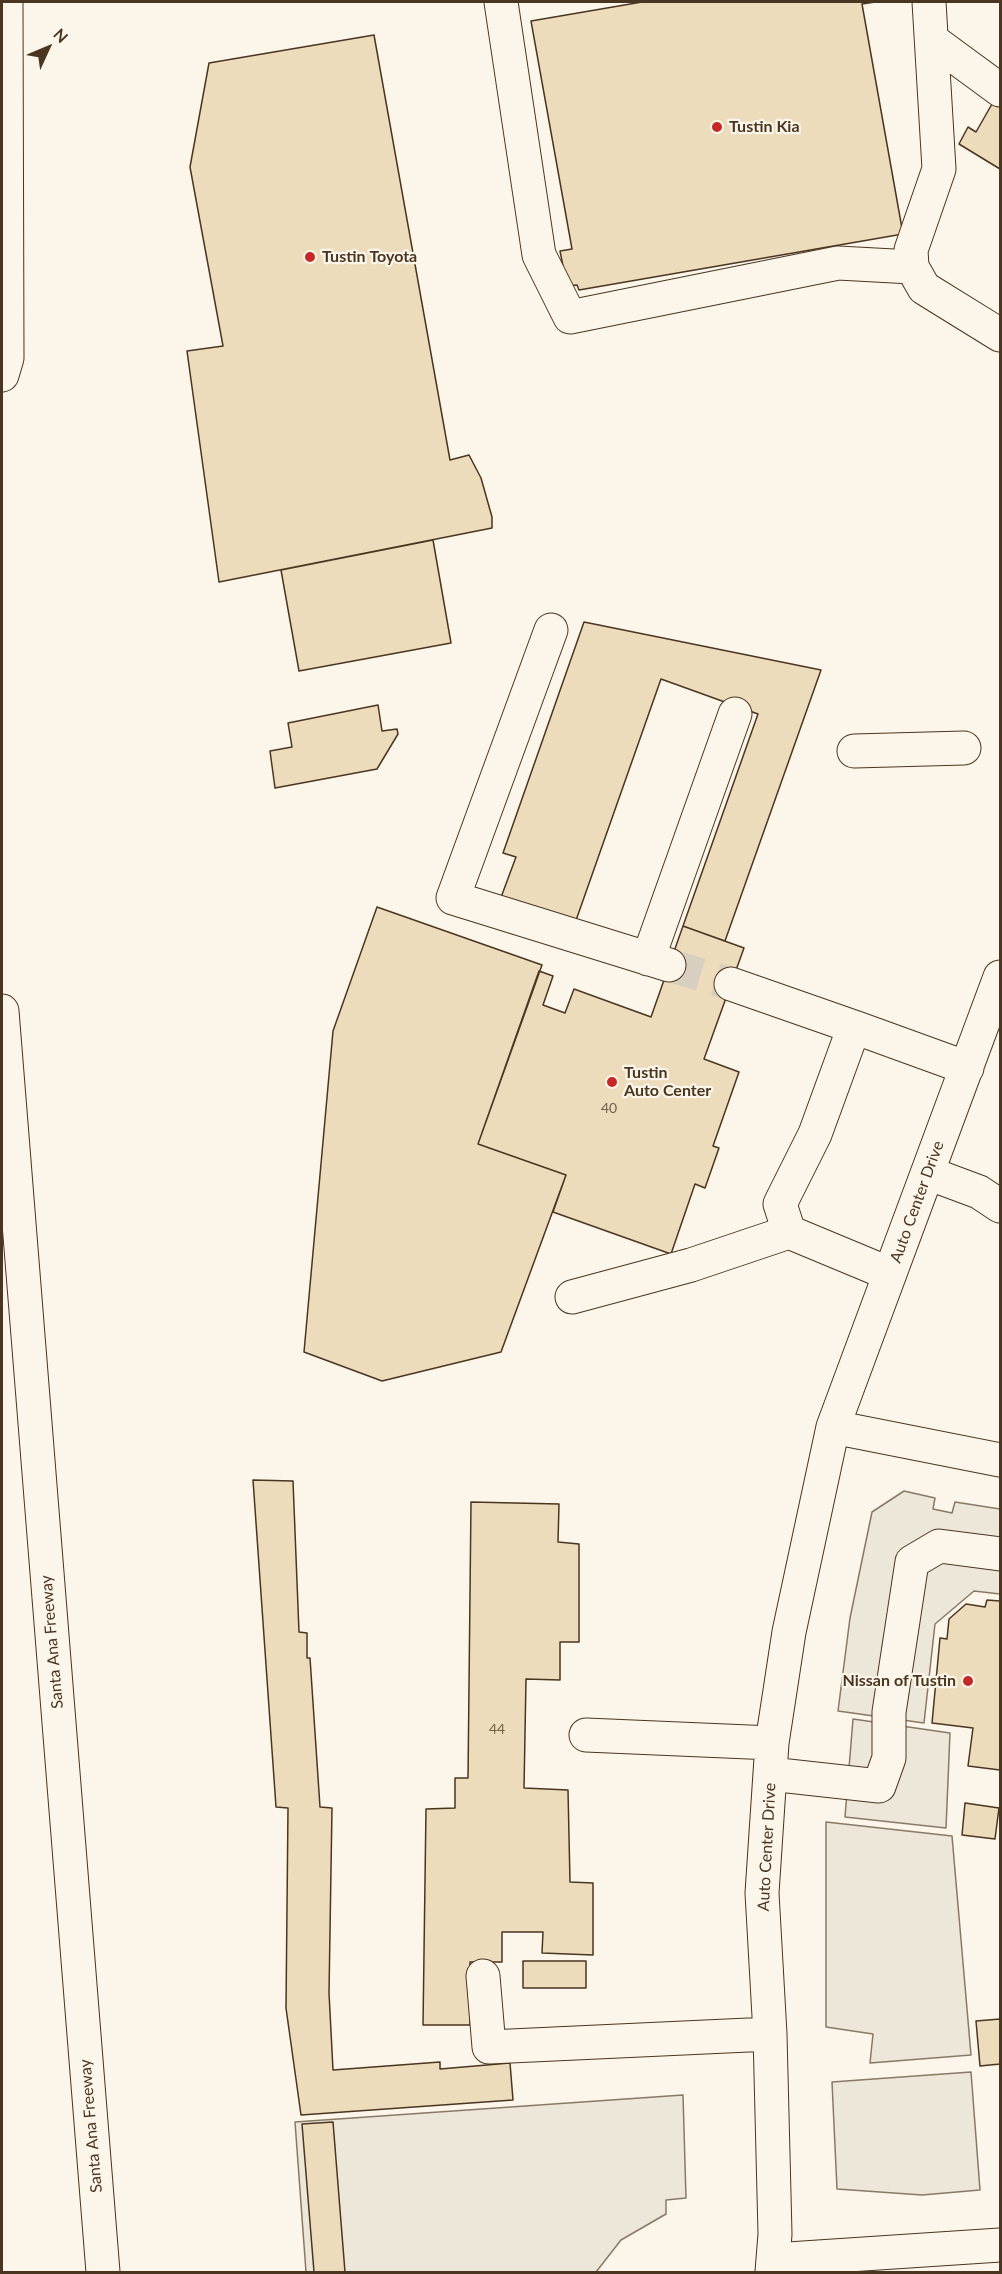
<!DOCTYPE html>
<style>
body{margin:0}
#map{position:relative;width:1002px;height:2274px;overflow:hidden;background:#fbf6e9;font-family:Lato,sans-serif}
canvas{display:block}
.frame{position:absolute;inset:0;border:3px solid #4a3520;pointer-events:none}
.north{position:absolute;left:18px;top:18px;width:60px;height:60px;-webkit-text-stroke:4px #fbf6e9;paint-order:stroke;rotate:46deg;font-size:16px;font-weight:700;line-height:24px;text-align:center;color:#4a3520}
.north::after{content:'';display:block;margin:auto;width:21px;height:27px;background:#4a3520;clip-path:polygon(50% 0,100% 100%,50% 72%,0 100%)}
</style>
<div id="map">
<canvas width="1002" height="2274"></canvas>
<div class="frame"></div>
<div class="north">N</div>
</div>
<script>
const c = document.querySelector('canvas').getContext('2d');
c.lineJoin = 'round';
function fill(path, color) { c.fillStyle = color; c.fill(path, 'evenodd'); }
function strokePath(path, color, width, dash) { c.strokeStyle = color; c.lineWidth = width; c.lineCap = dash ? 'butt' : 'round'; c.setLineDash(dash || []); c.stroke(path); }
function label(font, color, halo, rows, align = 'center') {
  c.font = font + ' Lato,sans-serif'; c.lineWidth = 4.5; c.setLineDash([]); c.textBaseline = 'middle'; c.strokeStyle = halo; c.fillStyle = color; for (const [text, x, y, turn = 0] of rows) {
    c.save(); c.translate(x, y); c.rotate((+turn || 0) * Math.PI / 180); c.textAlign = isNaN(turn) ? turn : align; if (halo) c.strokeText(text, 0, 0); c.fillText(text, 0, 0); c.restore();
  }
}
const parking = new Path2D(`
 M904,1491L935,1498L933,1509L952,1513L955,1502L1000,1509V1594L974,1591L935,1624L924,1723L838,1711L850,1618L872,1512Z
 M853,1719L950,1733L946,1828L845,1817Z
 M826,1822L952,1836L971,2055L870,2063L873,2034L826,2027Z
 M971,2072L980,2190L922,2195L837,2189L832,2082Z
 M683,2095L686,2198L666,2200V2214L621,2240L596,2272H306L295,2122Z`);
const building = new Path2D(`
 M642,2H875L862,4L903,234L579,290L577,285L567,286L560,251L572,249L531,21Z
 M374,35L450,460L469,455L481,478L492,517V528L219,582L187,351L223,346L190,167L209,63Z
 M1000,90V169L959,144L968,127L976,132Z
 M433,540L451,643L299,671L281,570Z
 M584,622L821,670L725,941L683,926L758,714L661,679L574,926L500,900L516,857L503,853Z
 M378,705L382,731L397,729L398,734L377,769L275,788L270,751L292,747L288,723Z
 M377,907L542,965L478,1144L566,1175L501,1352L382,1381L304,1352L333,1031Z
 M683,926L744,948L704,1059L739,1072L713,1146L719,1148L705,1188L695,1184L671,1254L553,1212L566,1175L478,1144L539,971L553,976L543,1005L565,1013L574,989L651,1017Z
 M253,1480L293,1481L299,1632L307,1633V1658H310L320,1807L332,1808L329,1993L333,2070L440,2062V2069L510,2063L513,2100L301,2115L286,2008L288,1808L276,1807Z
 M471,1502L559,1504L558,1542L579,1544V1642H560V1680L526,1679L524,1788L568,1790L570,1882L593,1883V1955L542,1953L543,1932H502V1962H470V2025H423L426,1809L455,1808V1778H468Z
 M987,1600L1000,1601V1770L968,1766L973,1728L932,1723L940,1638L947,1639L949,1619L966,1604L985,1607Z
 M965,1803L999,1808L995,1839L962,1835Z
 M523,1961H586V1988H523Z
 M1000,2019V2064L980,2066L976,2021Z
 M333,2122L345,2272H314L302,2124Z`);
const minorTunnel = new Path2D(`
 M669,965L731,984`);
const minor = new Path2D(`
 M501,2L539,255L570,317L838,263L912,267
 M929,2L939,169L911,250L912,267L924,288L1000,335
 M932,40L1000,90
 M551,630L453,898L669,965
 M854,751L964,748
 M648,959L735,714
 M731,984L854,1027
 M928,1173L979,1192L1000,1206
 M789,1232L780,1204L815,1134L854,1027L967,1068
 M572,1297L691,1265L789,1232L890,1274
 M833,1427L1000,1460
 M586,1735L772,1743
 M770,1774L879,1786L889,1758V1712L912,1562L939,1546L1000,1554
 M483,1976L489,2047L770,2034
 M773,2260L1000,2245
 M772,2272L775,2234L770,2034L762,1893L772,1743L789,1632L833,1427L1000,977`);
const highway = new Path2D(`
 M2,375L7,358L6,2
 M2,1011L103,2272`);
const markers = [
 [717,127,6,"#c62828"],
 [310,257,6,"#c62828"],
 [612,1082,6,"#c62828"],
 [968,1681,6,"#c62828"]
];
const numberNames = [
 ["40",609,1108],
 ["44",497,1729]
];
const poiNames = [
 ["Tustin Kia",729,127],
 ["Tustin Toyota",322,257],
 ["Tustin",624,1073],
 ["Auto Center",624,1091],
 ["Nissan of Tustin",956,1681,"right"]
];
const streetNames = [
 ["Auto Center Drive",917,1202,-70],
 ["Santa Ana Freeway",52,1642,-95],
 ["Auto Center Drive",767,1847,-87],
 ["Santa Ana Freeway",91,2126,-95]
];
fill(parking, '#ede7d9');
strokePath(parking, '#887966', 1.5);
fill(building, '#ecdcbc');
strokePath(building, '#4a3520', 1.5);
strokePath(minorTunnel, '#d8cfc1', 33, [33, 16]);
strokePath(minor, '#4a3520', 35);
strokePath(highway, '#4a3520', 35);
strokePath(minor, '#fbf6e9', 33);
strokePath(highway, '#fbf6e9', 33);
for (const [x, y, r, color] of markers) { const dot = new Path2D(); dot.arc(x, y, r, 0, 2 * Math.PI); c.fillStyle = color; c.fill(dot); strokePath(dot, '#fbf6e9', 2); }
label('14px', '#725f47', null, numberNames);
label('bold 16px', '#4a3520', '#fbf6e9', poiNames, 'left');
label('16px', '#4a3520', '#fbf6e9', streetNames);
</script>
